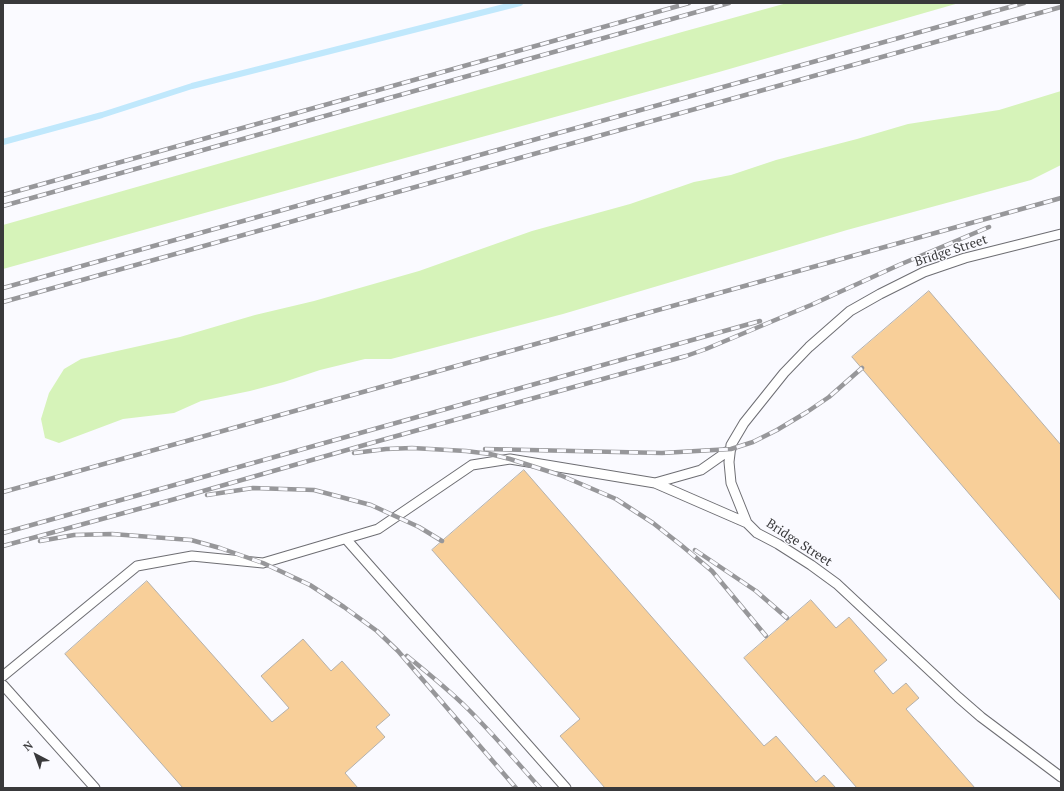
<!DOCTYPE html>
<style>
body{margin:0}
#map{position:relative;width:1064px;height:791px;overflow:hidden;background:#fafaff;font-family:"PT Serif",serif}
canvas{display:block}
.frame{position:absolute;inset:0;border:4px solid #39393b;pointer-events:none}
.north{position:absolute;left:16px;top:735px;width:40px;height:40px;-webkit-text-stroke:3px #fafaff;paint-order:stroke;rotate:319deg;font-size:11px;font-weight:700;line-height:16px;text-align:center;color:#39393b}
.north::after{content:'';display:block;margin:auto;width:14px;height:18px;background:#39393b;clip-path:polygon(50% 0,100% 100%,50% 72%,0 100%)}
</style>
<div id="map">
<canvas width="1064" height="791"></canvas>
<div class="frame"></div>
<div class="north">N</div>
</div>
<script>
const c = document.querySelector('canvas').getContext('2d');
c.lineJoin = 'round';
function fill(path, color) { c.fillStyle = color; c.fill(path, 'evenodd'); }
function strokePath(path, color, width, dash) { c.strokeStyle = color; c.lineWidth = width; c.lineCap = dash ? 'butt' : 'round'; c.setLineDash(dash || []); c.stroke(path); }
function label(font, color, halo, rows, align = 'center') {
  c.font = font + ' "PT Serif",serif'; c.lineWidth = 3; c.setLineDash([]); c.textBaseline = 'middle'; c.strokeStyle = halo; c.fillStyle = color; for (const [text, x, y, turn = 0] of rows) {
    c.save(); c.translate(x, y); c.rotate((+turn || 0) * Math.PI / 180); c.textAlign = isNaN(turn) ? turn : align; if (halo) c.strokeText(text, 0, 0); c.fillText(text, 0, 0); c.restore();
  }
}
const green = new Path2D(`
 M787,3H959L719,72L219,209L3,269V225L682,32Z
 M1061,91V165L1031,180L847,230L563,314L391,359H365L320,370L284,382L250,391L201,401L174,413L123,419L59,443L45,438L41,419L49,393L64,369L81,359L180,337L255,315L314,301L419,271L532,231L630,204L694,182L731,175L776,160L857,139L908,124L999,110Z`);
const stream = new Path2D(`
 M3,142L102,115L192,86L520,3`);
const building = new Path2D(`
 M929,291L1061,445V601L852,357Z
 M524,470L764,746L776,736L816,782L824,775L836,788H605L560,736L580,719L432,550Z
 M147,581L272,722L289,708L261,676L303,639L331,671L342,661L390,715L376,727L385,737L345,773L358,788H183L65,654Z
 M811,600L836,628L849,617L887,660L874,671L893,694L906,683L919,698L906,709L975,788H857L744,658Z`);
const lane = new Path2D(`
 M1061,234L965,258L924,272L880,294L850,311L809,347L784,373L744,423L731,445L729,462L731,483L747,523L757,533L778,544L811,565L837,584L958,697L981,717L1061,777
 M655,483L701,470L731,449
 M346,539L566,788
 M3,676L137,566L192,556L263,563L378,529L472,465L510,459L655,483L747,523
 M3,685L95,788`);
const rail = new Path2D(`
 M3,195L689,3
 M3,206L729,3
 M3,288L1024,3
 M3,302L1061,7
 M485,449L662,453L731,449L753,442L777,430L807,412L829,397L862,368
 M354,453L386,449L412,448L466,451L490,454L510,459L560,475L616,499L653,523L681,545L712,571L766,636
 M3,492L1061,198
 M207,495L253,488L314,490L371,505L419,527L442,541
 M3,533L760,321
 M40,541L74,535L112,534L191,540L220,548L263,563L310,585L344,607L377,631L398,651L516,788
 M3,546L175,499L382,440L686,356L706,349L811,305L899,265L989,227
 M695,550L756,591L787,618
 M407,656C428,673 450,691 469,710C494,735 517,762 540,788`);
const streetNames = [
 ["Bridge Street",951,251,-18],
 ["Bridge Street",799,543,33]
];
fill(green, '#d6f3b9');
strokePath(stream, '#c0e8fc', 6);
fill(building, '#f8cf99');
strokePath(building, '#b4b0ab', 1);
strokePath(lane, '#6e6e73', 11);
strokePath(lane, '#fff', 9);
strokePath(rail, '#97979a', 4.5);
strokePath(rail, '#fafaff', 3, [9]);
label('13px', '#39393b', '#fafaff', streetNames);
</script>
